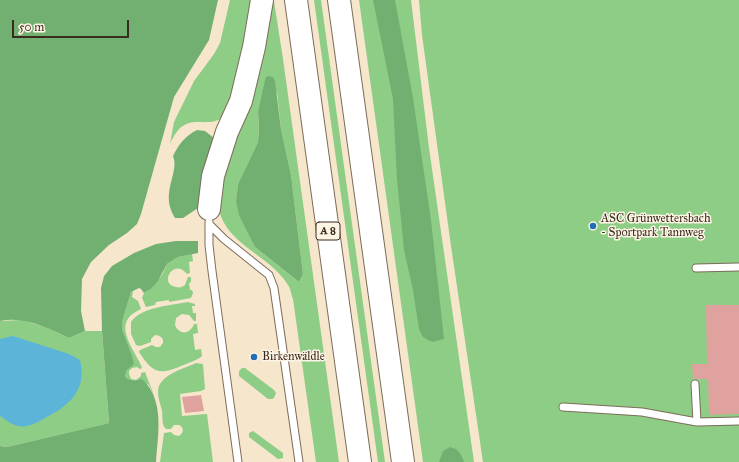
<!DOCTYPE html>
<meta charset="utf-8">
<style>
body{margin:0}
#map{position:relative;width:739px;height:462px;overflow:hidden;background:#f6e6cc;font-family:"IM FELL Great Primer",serif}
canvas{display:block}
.scale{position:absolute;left:12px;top:20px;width:117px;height:18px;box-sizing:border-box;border:2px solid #3b2a1e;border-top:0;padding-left:5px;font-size:12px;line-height:14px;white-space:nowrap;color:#3b2a1e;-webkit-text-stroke:3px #fcf5e5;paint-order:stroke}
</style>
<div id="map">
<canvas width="739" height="462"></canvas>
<div class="scale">50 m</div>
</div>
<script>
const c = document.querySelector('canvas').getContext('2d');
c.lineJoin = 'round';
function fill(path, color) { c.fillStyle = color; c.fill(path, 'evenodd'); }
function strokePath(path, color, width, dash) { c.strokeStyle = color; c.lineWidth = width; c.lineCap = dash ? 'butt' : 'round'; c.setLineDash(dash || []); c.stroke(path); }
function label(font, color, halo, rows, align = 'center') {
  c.font = font + ' "IM FELL Great Primer",serif'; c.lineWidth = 3; c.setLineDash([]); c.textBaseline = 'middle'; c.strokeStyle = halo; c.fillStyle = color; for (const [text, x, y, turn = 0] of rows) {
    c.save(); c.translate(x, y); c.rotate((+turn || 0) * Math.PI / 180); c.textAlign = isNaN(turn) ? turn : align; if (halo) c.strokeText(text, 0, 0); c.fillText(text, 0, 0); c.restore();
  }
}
const green = new Path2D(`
 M230,0H255L243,67L225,116C205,132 186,107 170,144L174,122L194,81L214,54L220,43Z
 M270,0L274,1L283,59L339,462H316L293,299C291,295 291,289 288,285C271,256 227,245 219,210C218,206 218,202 218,198ZM277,92L281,129L291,175L303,274L299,282L255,247L236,201L238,184L258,142L259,128L258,112Z
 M314,0H321L385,462H378Z
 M359,0H411L429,148L474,462H423Z
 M419,0H739V462H483L451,246L422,35Z
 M192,254L193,261L189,262L190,273L187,274C174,257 158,284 176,287C180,288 182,287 185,285L188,277H191V282L189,283L190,290H192L193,293L191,298L169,302V300L156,302L155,305L146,307L142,298L144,293L151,289L162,275L167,264L178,257Z
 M133,291L132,297L138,301L141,309C137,311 133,313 130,316C116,331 137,353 142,368L140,369L137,367L132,368L129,371V374L131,379L136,380L141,376V373L145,372L155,398L149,385L140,380C135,382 128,381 125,376L127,370L133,364L132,355L122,329V322L131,292Z
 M188,302L195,304V306H192L193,313H196V321H194L189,315L182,314L176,318L175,325C179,335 190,335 194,324H197L198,333L193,334L195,350L201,349L202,356C196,361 188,363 181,366C158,376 152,372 139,352L140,350L152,345L156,347H160L163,343C164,338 160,335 155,335L151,339V342L140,346L136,345L131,334V322C141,307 173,305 188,302Z
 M22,320L45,327L69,338L85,331H102L109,423L7,447L0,446V321Z
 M196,363L203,364L205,389L201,391L180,394L182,416L207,414L213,462H160L164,433L171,432L174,435L179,436C184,433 184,427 179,425H174L171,429H166C161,424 163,417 162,411C161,405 158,399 158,392C158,375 183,369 196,363Z
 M242,368H245L274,390L276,393L274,398L272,399H268L239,376V371Z
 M253,431L283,453V458L278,459L249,437V433Z`);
const forest = new Path2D(`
 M0,0H218L209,40L174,97L141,214L137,224L127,233L109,245L91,262L82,279L81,311L85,331L69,338C47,328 25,316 0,321Z
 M373,0H395L413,98L431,220L444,339L433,342L428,340L423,337L419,329L413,290L404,250L397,179L393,99Z
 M269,76L273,77L275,81L281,129L291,175L303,274L299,282L255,247L239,215L236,201L238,184L258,142L259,128L258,112L265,80L266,77Z
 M197,130L205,131L214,138L198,208L183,218H175C159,193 180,173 173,156C179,144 185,136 197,130Z
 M176,241H198V253L178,257L167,264L158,281L151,289L144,293L141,289L139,288L131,292L122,322V329L132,355L134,364L127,370L125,376C129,382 136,381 142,379C165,400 158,434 156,462H0V446L7,447L109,423L102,331L101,288L104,276L112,266L134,253L156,244Z
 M450,447C459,449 461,454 464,462H439L443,451Z`);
const water = new Path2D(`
 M13,336L69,354L80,360C87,390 70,405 45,418C38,422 28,428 19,426C13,426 5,419 0,416V339Z`);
const building = new Path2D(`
 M706,305H739V414L709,415L708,379H693L692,364H707Z
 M201,395L204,411L185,413L182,397Z`);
const service = new Path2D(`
 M209,222V245L212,271L238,462
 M209,224L224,239L269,275L274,288L299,462
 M696,268L739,267
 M695,384L697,422
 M563,407L642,412L697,422L739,421`);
const motorway = new Path2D(`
 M296,0L360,462
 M339,0L403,462
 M209,209L213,176L227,132L241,101L254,47L262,0`);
const markers = [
 [593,226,4,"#1f6fb2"],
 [254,357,4,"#1f6fb2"]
];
const shields = [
 [328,231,24]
];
const shieldNames = [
 ["A 8",328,231]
];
const poiNames = [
 ["ASC Grünwettersbach",601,219],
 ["- Sportpark Tannweg",601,233],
 ["Birkenwäldle",262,357]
];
fill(green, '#8dcd85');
fill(forest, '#72b072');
fill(water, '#5cb5d9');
fill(building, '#dfa29e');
strokePath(service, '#7c6c5b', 9);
strokePath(motorway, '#7c6c5b', 24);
strokePath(service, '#fff', 7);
strokePath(motorway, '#fff', 22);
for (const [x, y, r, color] of markers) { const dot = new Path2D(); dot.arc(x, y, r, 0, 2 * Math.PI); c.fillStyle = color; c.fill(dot); strokePath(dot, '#fcf5e5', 1.5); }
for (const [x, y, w] of shields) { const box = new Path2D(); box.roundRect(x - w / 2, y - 9, w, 18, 3); c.fillStyle = '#fcf5e5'; c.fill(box); strokePath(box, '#3b2a1e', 1); }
label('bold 11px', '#3b2a1e', null, shieldNames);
label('12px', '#3b2a1e', '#fcf5e5', poiNames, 'left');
</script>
